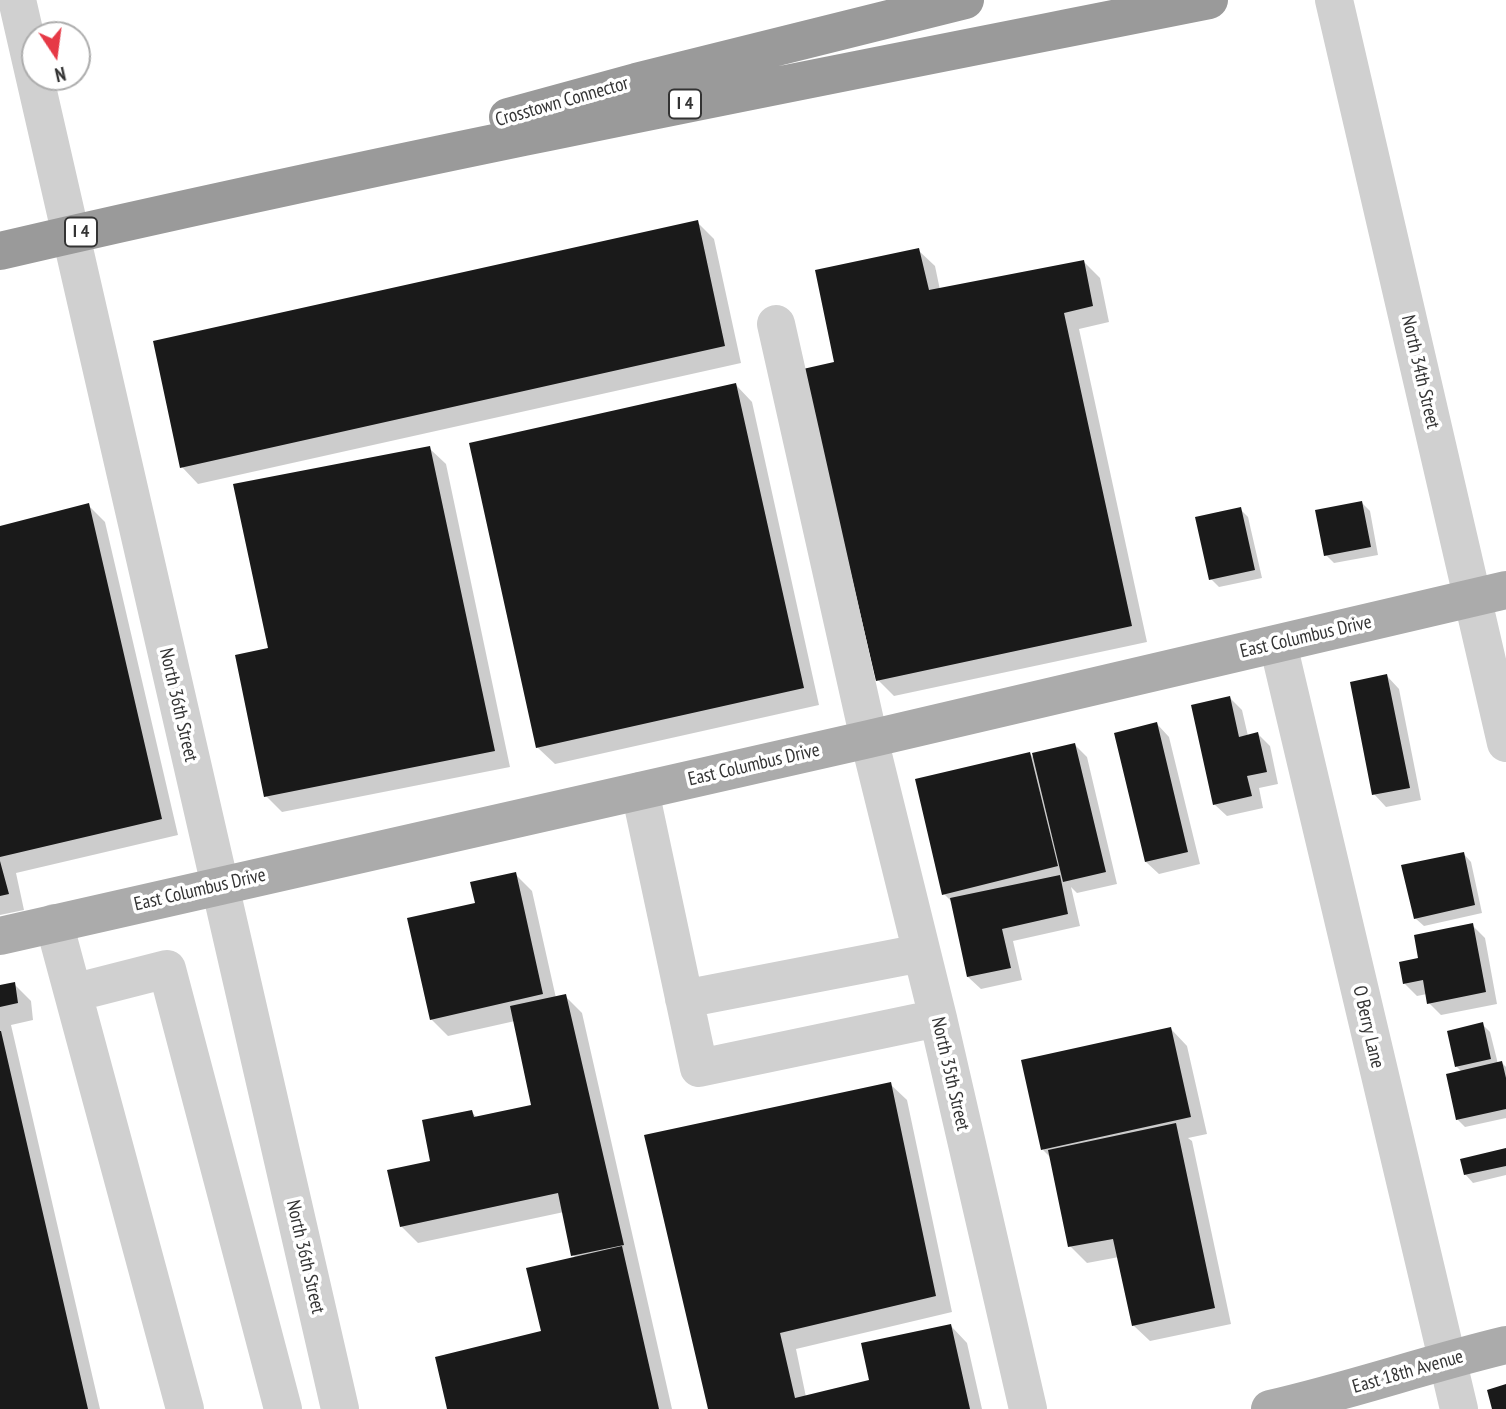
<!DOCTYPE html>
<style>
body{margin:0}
#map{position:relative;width:1506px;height:1409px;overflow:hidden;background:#fff;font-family:"PT Sans Narrow",sans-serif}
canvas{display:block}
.north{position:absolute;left:21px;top:21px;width:70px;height:70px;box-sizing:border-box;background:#fff;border:2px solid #adadad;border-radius:50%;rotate:167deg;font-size:19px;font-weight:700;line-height:28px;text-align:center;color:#333}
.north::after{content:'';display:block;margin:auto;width:24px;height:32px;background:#e63946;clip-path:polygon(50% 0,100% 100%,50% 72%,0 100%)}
</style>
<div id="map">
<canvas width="1506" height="1409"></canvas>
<div class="north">N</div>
</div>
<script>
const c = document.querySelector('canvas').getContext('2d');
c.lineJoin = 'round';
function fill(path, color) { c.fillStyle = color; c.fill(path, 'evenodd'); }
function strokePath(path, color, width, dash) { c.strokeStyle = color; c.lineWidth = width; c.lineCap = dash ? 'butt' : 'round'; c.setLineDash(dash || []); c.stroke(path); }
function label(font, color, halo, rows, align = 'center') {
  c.font = font + ' "PT Sans Narrow",sans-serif'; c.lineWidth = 7; c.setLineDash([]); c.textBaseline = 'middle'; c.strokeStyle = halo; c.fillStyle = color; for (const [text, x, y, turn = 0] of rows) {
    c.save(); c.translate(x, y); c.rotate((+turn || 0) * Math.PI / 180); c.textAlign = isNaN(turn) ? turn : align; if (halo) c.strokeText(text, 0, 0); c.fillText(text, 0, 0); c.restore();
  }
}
const shadow = new Path2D(`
 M697,222L714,239L741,363L198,484L182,467Z
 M918,250L935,266L940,290L1084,262L1100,278L1109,322L1079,329L1147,642L894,696L878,680L836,363Z
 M736,385L752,402L819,705L555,764L538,748L471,444Z
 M429,448L446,464L510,767L282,812L266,796L270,649Z
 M1362,503L1370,511L1378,555L1334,563L1326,555Z
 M88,505L105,522L178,835L16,873L24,910L0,915V527Z
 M1240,509L1248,517L1262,578L1219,587L1211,579Z
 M1387,676L1399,689L1421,800L1386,807L1374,794Z
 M1230,698L1242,710L1248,736L1258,734L1270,746L1278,784L1259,788L1263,808L1227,816L1214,804Z
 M1157,724L1169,737L1200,864L1159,874L1146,862Z
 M1074,744L1087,757L1117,884L1077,893L1071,887L1080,926L1013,941L1022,980L981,989L968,977L952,902L944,894L1030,754L1036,760Z
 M1463,853L1471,862L1482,913L1424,926L1415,918Z
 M515,874L532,891L556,998L565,996L582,1013L672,1409H448L543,1333L576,1258L573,1255L564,1212L418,1243L401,1226L433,1162L472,1112L477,1118L533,1106L515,1021L448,1036L431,1019L477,904Z
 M1472,925L1485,938L1497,1004L1441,1015L1429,1003L1427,994L1417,996L1405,984L1420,959Z
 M14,984L31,1001L33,1020L11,1025L100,1409H0V987Z
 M1482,1024L1490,1032L1498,1064L1502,1063L1506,1067V1118L1465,1127L1457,1119L1462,1072L1457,1067L1449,1032Z
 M1171,1029L1187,1046L1207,1134L1188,1138L1192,1141L1231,1324L1150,1341L1133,1325L1119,1257L1087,1263L1070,1246L1051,1158L1043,1150Z
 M890,1084L907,1100L952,1312L796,1349L806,1397L871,1382L951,1326L967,1343L982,1409H710Z
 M1506,1150V1175L1473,1183L1465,1174Z`);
const building = new Path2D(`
 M698,220L725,346L180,468L153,341Z
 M919,248L929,290L1084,260L1093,306L1064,313L1132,626L876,681L803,369L834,362L815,270Z
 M736,383L804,688L536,748L469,443Z
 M430,446L495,751L264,797L235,655L268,648L233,484Z
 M1362,501L1371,547L1324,556L1315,510Z
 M89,503L162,819L0,857V526Z
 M1241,507L1255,570L1209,580L1195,517Z
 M1387,674L1410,788L1372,795L1350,682Z
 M1230,696L1239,737L1258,732L1267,772L1247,776L1252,796L1213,805L1191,705Z
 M1157,722L1188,852L1145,862L1114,733Z
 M1075,743L1106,872L1063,882L1032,753Z
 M1030,752L1058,866L942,895L915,779Z
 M1464,852L1475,905L1414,919L1401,865Z
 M0,861L9,894L0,896Z
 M516,872L543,994L430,1020L407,918L475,903L470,882Z
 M1060,875L1068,914L1002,929L1011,968L967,977L950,898Z
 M1473,923L1486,992L1427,1004L1423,980L1403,984L1399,962L1418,958L1414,935Z
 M15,982L18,1003L0,1007V985Z
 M566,994L624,1245L571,1256L558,1193L400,1227L387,1170L430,1161L422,1120L472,1110L474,1117L531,1105L510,1006Z
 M1483,1022L1491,1059L1455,1067L1447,1031Z
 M1171,1027L1191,1117L1041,1150L1021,1060Z
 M0,1031H1L88,1409H0Z
 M1502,1061L1506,1078V1109L1456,1120L1446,1074Z
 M891,1082L936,1296L780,1333L795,1398L869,1380L861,1343L951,1324L970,1409H708L644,1135Z
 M1176,1123L1215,1308L1132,1326L1113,1239L1068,1247L1048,1150Z
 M1506,1148V1166L1464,1175L1460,1159Z
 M622,1246L659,1409H447L435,1357L541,1331L526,1268Z
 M1506,1384V1409H1492L1487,1390Z`);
const minor = new Path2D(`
 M17,0L340,1409
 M1334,0L1506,743
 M776,324L869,739L938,1018L1028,1409
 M1278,644L1459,1409
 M640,791L699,1068L938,1018
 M54,923L185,1409
 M73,993L167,969L283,1409
 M684,999L921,953`);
const major = new Path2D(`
 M0,936L869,739L1506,590
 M1270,1409C1349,1391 1427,1364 1506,1345`);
const highway = new Path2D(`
 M508,117L636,82L965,0
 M0,251C401,158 806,80 1209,0`);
const shields = [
 [685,104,32],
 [81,232,32]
];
const shieldNames = [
 ["I 4",685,104],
 ["I 4",81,232]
];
const streetNames = [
 ["Crosstown Connector",562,102,-16],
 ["North 34th Street",1420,372,77],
 ["East Columbus Drive",1306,637,-13],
 ["North 36th Street",178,705,77],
 ["East Columbus Drive",754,765,-13],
 ["East Columbus Drive",200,890,-13],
 ["O Berry Lane",1368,1027,77],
 ["North 35th Street",950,1074,77],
 ["North 36th Street",305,1257,77],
 ["East 18th Avenue",1408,1372,-16]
];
fill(shadow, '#0003');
fill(building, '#1a1a1a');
strokePath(minor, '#d0d0d0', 38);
strokePath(major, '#ababab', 38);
strokePath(highway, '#9a9a9a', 38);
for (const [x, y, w] of shields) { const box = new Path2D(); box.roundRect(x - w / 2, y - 14.5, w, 29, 5); c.fillStyle = '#fff'; c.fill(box); strokePath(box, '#333', 2); }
label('bold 18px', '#333', null, shieldNames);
label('19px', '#333', '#fff', streetNames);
</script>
